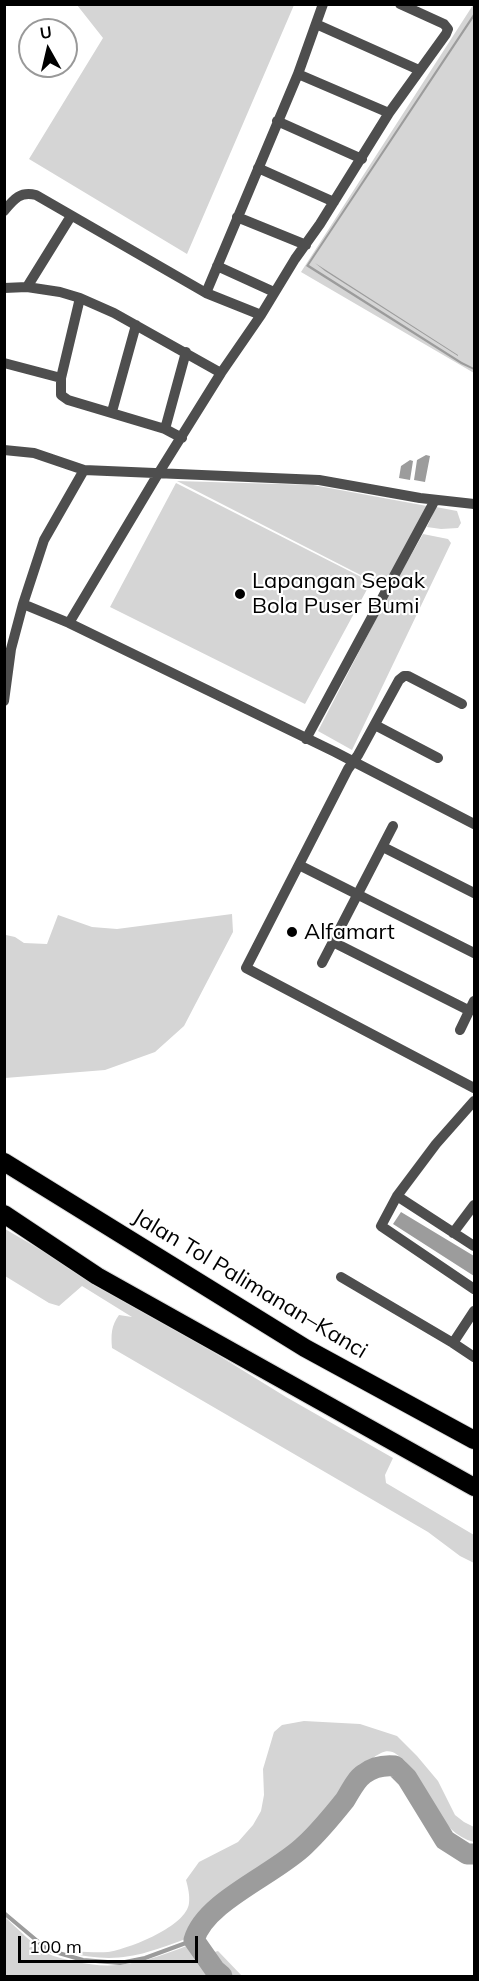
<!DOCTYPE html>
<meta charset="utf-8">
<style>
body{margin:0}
#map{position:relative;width:479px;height:1981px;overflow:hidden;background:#fff;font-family:Mulish,sans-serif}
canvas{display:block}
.frame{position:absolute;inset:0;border:6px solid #000;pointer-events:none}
.north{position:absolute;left:18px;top:18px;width:60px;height:60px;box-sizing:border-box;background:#fff;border:2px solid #999;border-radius:50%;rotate:352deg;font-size:16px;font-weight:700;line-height:24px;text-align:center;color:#000}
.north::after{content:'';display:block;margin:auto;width:21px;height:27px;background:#000;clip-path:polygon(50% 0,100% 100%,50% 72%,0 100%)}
.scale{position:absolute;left:18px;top:1936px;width:180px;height:27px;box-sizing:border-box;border:3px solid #000;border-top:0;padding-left:8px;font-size:18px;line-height:21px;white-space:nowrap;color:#000;-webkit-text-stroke:4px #fff;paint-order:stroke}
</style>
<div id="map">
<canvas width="479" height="1981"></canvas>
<div class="frame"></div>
<div class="north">U</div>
<div class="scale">100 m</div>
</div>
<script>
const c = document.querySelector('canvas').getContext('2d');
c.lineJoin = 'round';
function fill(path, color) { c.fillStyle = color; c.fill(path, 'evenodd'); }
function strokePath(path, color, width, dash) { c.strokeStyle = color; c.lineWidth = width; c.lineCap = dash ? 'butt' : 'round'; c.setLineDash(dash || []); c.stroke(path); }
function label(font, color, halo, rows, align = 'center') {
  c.font = font + ' Mulish,sans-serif'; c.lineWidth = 4.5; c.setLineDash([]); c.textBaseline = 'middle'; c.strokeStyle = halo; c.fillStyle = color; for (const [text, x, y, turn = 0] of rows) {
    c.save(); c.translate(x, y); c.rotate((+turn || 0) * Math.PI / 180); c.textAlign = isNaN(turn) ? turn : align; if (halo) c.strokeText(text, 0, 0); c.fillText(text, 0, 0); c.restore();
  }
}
const green = new Path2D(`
 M77,5H294L187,254L29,159L103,38Z
 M473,5H474V373L301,272Z
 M177,481L313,485L427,506L384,587Z
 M176,483L371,582L305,704L110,607Z
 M436,507L457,511L461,523L458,528L441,529L427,527Z
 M423,534L448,539L451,543L352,750L318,731L391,590Z
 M232,914L233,932L184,1026L155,1052L105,1070L5,1078L6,935L15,937L24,943L47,944L58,915L92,927L117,929Z
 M5,1229L158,1318L286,1397L393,1458L385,1475L386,1483L474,1535V1563L460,1556L428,1532L112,1348C111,1335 111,1326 119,1315L132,1317L82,1286L59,1306L49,1303L5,1276Z
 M304,1721L360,1724L397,1736L417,1756L438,1781L455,1815L464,1822L474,1827V1842C439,1833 425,1788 405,1761C398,1755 391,1748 381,1753C366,1760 357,1778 347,1790C332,1808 317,1826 300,1841C283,1855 266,1868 248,1881C225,1897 198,1906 191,1937C142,1955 119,1965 66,1952C80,1951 95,1953 108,1952C129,1949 187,1926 189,1903C190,1896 188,1887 186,1880L199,1862L238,1842L253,1825L261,1811L264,1795L263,1769L274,1732L282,1725Z
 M5,1917C17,1928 33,1945 47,1953C54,1957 65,1959 73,1961C117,1972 148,1961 189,1945L194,1948L201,1956L218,1951L242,1976H5Z`);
const water = new Path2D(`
 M474,13V17L309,265L462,362L474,368V370L461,364L306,266Z
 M315,263L458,355V356L325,271Z
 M426,455L430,456L425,482L414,480L417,460Z
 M410,460L413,461L410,480L399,478L401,466Z
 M401,1212L474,1256V1276L393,1224Z`);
const stream = new Path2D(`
 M4,1913L48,1950L83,1960L120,1963L145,1958L194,1940`);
const river = new Path2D(`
 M222,1976L215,1970L194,1940C205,1901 276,1874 305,1845C319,1832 333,1815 345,1800C350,1792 356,1779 364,1774C373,1767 384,1765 395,1766L407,1778L445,1840L467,1854H474`);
const street = new Path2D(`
 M316,24L419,70
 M298,74L389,113
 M277,121L362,159
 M258,168L334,202
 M4,211C14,199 20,191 36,195L206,293L261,315
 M237,217L306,245
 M217,266L274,292
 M27,287L71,216
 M4,288L27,287L60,292L80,298L114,313L221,373
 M206,293L298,74L323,4
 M80,298L61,378V395L68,400L165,429L182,438
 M4,363L61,378
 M113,408L136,325
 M165,429L186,352
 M4,450L34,453L84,470L319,480L420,498L474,504
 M84,470L44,540L23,604L69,623L335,752L474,824
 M69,623L158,474L221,373L261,315L295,259L320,224L389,113L446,34L448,29L444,24L400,4
 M4,701L11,649L23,604
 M462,704L408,676H404L399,680L358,755L348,769L246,968L474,1088
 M375,725L438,758
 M306,739L435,500
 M383,847L474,893
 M299,865L474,953
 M333,942L470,1011
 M322,963L393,826
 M460,1030L474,1001
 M474,1101L436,1144L397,1196L381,1226L474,1289
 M397,1196L474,1246
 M453,1233L474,1205
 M341,1277L453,1343
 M474,1311L453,1343L474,1357`);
const highway = new Path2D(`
 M4,1162L305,1348L474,1440
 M4,1214L97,1276L474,1487`);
const markers = [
 [240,594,6,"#000"],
 [292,932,6,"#000"]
];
const poiNames = [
 ["Lapangan Sepak",252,581],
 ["Bola Puser Bumi",252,606],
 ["Alfamart",304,932]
];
const streetNames = [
 ["Jalan Tol Palimanan–Kanci",250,1284,31]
];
fill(green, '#d5d5d5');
fill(water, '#9c9c9c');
strokePath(stream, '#9c9c9c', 4);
strokePath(river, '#9c9c9c', 21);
strokePath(highway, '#dbdbdb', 20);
strokePath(street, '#4e4e4e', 10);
strokePath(highway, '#000', 18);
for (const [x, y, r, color] of markers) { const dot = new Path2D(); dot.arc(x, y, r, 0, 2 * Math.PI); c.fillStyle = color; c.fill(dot); strokePath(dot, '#fff', 2); }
label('22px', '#000', '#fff', poiNames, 'left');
label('22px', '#000', '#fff', streetNames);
</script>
